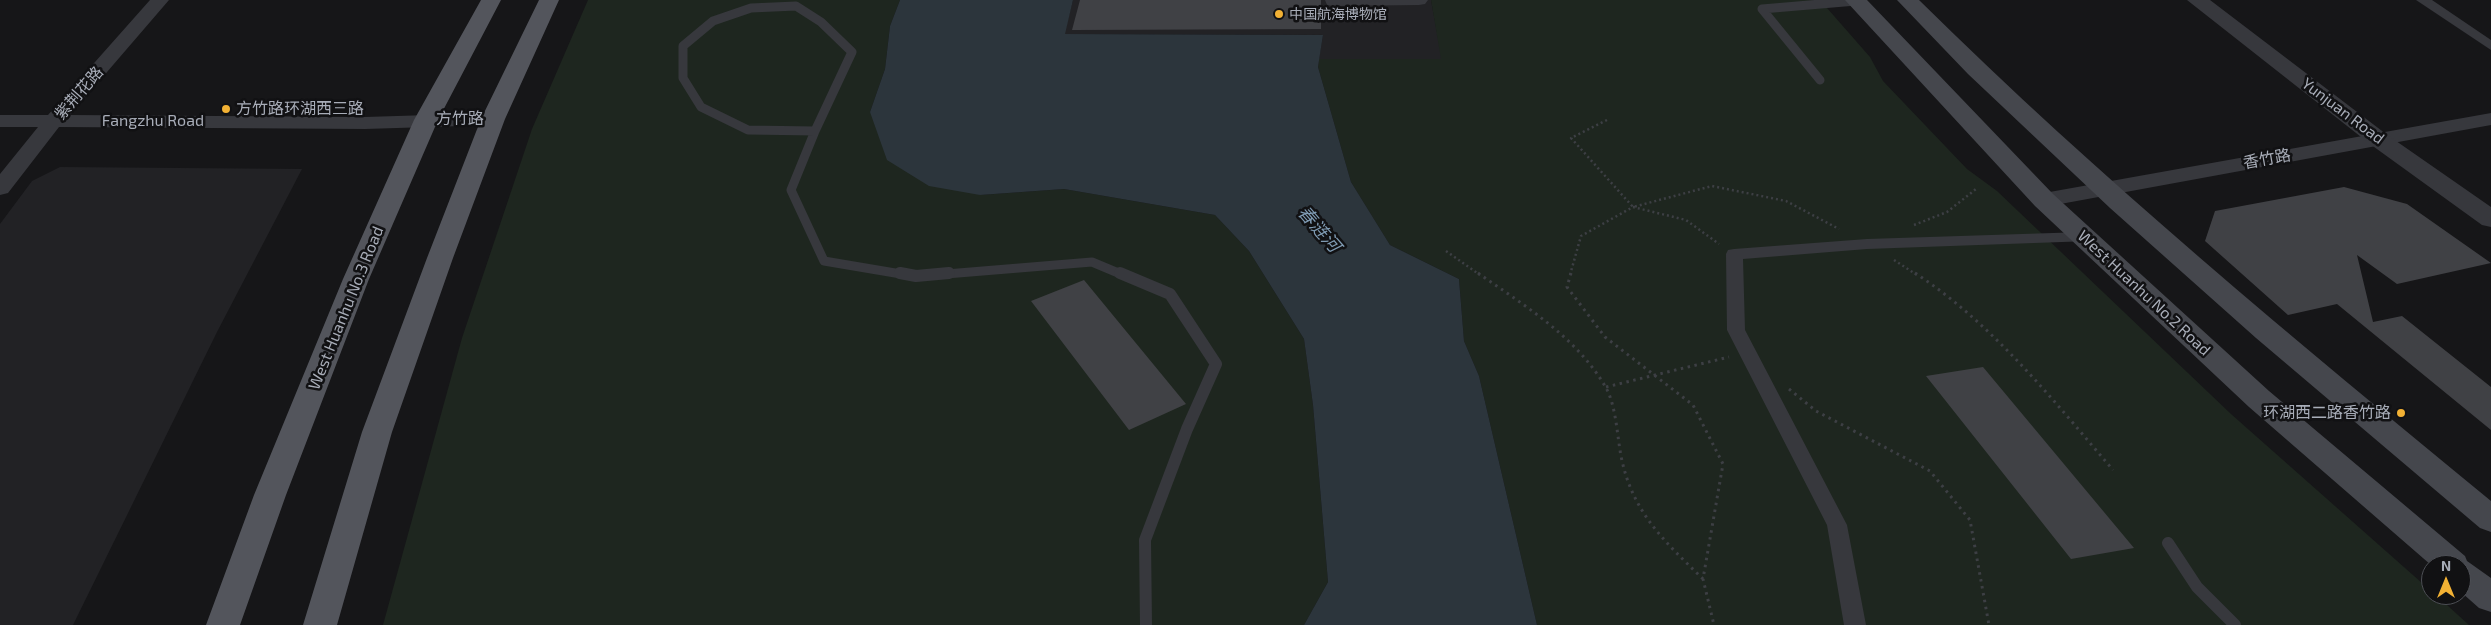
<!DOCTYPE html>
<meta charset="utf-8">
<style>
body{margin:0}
#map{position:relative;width:2491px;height:625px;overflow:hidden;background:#161618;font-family:"Exo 2",sans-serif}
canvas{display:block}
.north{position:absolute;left:2421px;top:555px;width:50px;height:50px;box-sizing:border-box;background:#111113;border:1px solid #4d4f55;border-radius:50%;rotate:0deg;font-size:14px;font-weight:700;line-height:20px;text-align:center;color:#a8adb8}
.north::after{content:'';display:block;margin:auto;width:18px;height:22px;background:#f2b134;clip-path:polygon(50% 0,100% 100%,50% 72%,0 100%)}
</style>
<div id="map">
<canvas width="2491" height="625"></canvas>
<div class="north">N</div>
</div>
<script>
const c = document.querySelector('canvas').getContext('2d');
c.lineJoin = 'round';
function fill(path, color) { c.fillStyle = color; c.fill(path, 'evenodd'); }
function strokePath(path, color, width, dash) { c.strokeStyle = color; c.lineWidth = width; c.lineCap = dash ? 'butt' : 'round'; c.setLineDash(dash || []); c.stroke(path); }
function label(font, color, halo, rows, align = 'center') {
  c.font = font + ' "Exo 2","Noto Sans SC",sans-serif'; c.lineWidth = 5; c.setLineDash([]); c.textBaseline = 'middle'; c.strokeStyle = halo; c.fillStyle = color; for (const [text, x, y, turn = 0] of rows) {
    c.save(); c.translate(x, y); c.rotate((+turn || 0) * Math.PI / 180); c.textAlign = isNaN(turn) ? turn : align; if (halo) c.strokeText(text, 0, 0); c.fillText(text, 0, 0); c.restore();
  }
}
const built = new Path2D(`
 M1073,0H1431L1442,59H1319L1323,35L1064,34Z
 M60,167L302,169L217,332L73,625H0V224L32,181Z`);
const green = new Path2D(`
 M588,0H900L890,26L885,69L870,112L980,195L1064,189L1215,215L1249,251L1304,339L1313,405L1328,582L1304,625H383L462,338L532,129Z
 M1431,0H1820L1870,57L1883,81L1967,169L1997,191L2231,414L2431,591V595H2436L2469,625H1537L1479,376L1464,341L1459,279L1390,245L1351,182L1318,67L1319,59H1441Z`);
const water = new Path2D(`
 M900,0H1073L1065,34L1323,35L1318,67L1351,182L1390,245L1459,279L1464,341L1479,376L1537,625H1304L1328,582L1313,405L1304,339L1249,251L1215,215L1064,189L980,195L929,186L887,160L870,112L885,69L890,26Z`);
const building = new Path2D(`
 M1080,0H1321V29L1072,30Z
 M2344,187L2407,204L2491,263L2397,284L2357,255L2373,322L2402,316L2491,387V430L2337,304L2288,315L2205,241L2215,211Z
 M1084,280L1186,404L1129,430L1031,301Z
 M1983,367L2134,548L2071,559L1926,376Z`);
const pathFar1 = new Path2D(`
 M1607,120L1571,138L1633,207L1712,186L1786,201L1839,229
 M1914,225L1947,212L1976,189
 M1446,251L1480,275
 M1894,260L1917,275
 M1570,275L1581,236L1633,207L1686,220L1719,244`);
const path = new Path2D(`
 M1478,273C1525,306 1575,336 1605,386C1616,404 1617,435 1621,456C1632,512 1664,541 1703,579
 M1571,273L1567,287L1605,337L1693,405L1723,464L1703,579L1714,625
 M1915,273C1993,324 2053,400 2113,470
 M1606,387L1729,357
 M1789,389L1816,411L1930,471L1970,520L1989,625`);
const serviceFar1 = new Path2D(`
 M796,6L821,22L852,52L815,131L748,130L701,107L683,78V46L713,21L751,8Z
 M1820,80L1762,9L1856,1
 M815,131L791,190L824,261L907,275
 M934,275L1092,262L1123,275`);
const service = new Path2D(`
 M900,273L916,276L949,273
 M1120,273L1170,294L1216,364L1187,429L1145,540L1146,625
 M2168,543L2197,587L2235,625`);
const pedestrian = new Path2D(`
 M2416,0H2432L2491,40V50Z
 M2084,232L2090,233L2092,237L2090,241L1867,249L1743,259L1745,330L1847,525L1866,625H1844L1827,525L1727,330L1726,254L1728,250L1734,249L1867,239Z`);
const minor = new Path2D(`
 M150,0H169L70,115L365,117L493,113L500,115L503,119L500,123L493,125L365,129L59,127L8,193L0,195V174L38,127H0V115H48Z
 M1325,0H1428L1425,4L1419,5L1333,6L1327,5Z
 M2491,113V125L2044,207L2036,205L2033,200L2036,195L2044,193Z`);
const tertiary = new Path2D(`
 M2187,0H2210L2386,134L2491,207V227L2482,225L2370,144Z`);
const secondary = new Path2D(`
 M1845,0H1867L2053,194L2269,391L2465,556L2467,561L2491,578V612L2479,608L2461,592V565H2431L2249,407L2035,206Z
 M1897,0H1919C2100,179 2295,340 2491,501V532L2480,528L2256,338L2110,208L1968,74Z`);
const primary = new Path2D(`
 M481,0H501L438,120L369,279L286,495L240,625H206L254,495L343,279L414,120Z
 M539,0H559L505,119L453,258L392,432L337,625H303L362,432L427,258L481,119Z`);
const markers = [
 [1279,14,5,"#f2b134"],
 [226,109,5,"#f2b134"],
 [2401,413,5,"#f2b134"]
];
const farPoinames = [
 ["中国航海博物馆",1289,14]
];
const streetNames = [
 ["紫荆花路",79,93,-49],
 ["Yunjuan Road",2343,111,37],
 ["方竹路",460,119],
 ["Fangzhu Road",153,121],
 ["香竹路",2267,159,-10],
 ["West Huanhu No.2 Road",2144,293,43],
 ["West Huanhu No.3 Road",346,308,-68]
];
const poiNames = [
 ["方竹路环湖西三路",236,109],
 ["环湖西二路香竹路",2391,413,"right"]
];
const waterNames = [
 ["春涟河",1319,229,49]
];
fill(built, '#222225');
fill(green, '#1e261f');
fill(water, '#2c353c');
fill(building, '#404145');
strokePath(pathFar1, '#3d3f44', 2.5, [2, 3]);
strokePath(path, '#3d3f44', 3, [2.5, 4.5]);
strokePath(serviceFar1, '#37383d', 9);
strokePath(service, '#37383d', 12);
fill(pedestrian, '#37383d');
fill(minor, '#37383d');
fill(tertiary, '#37383d');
fill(secondary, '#45474d');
fill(primary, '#53555c');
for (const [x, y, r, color] of markers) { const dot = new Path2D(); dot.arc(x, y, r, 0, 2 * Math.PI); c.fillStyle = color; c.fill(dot); strokePath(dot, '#111113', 2); }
label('14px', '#a8adb8', '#111113', farPoinames, 'left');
label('16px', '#a8adb8', '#111113', streetNames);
label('16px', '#a8adb8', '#111113', poiNames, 'left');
label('italic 18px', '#7f9bb3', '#111113', waterNames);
</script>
